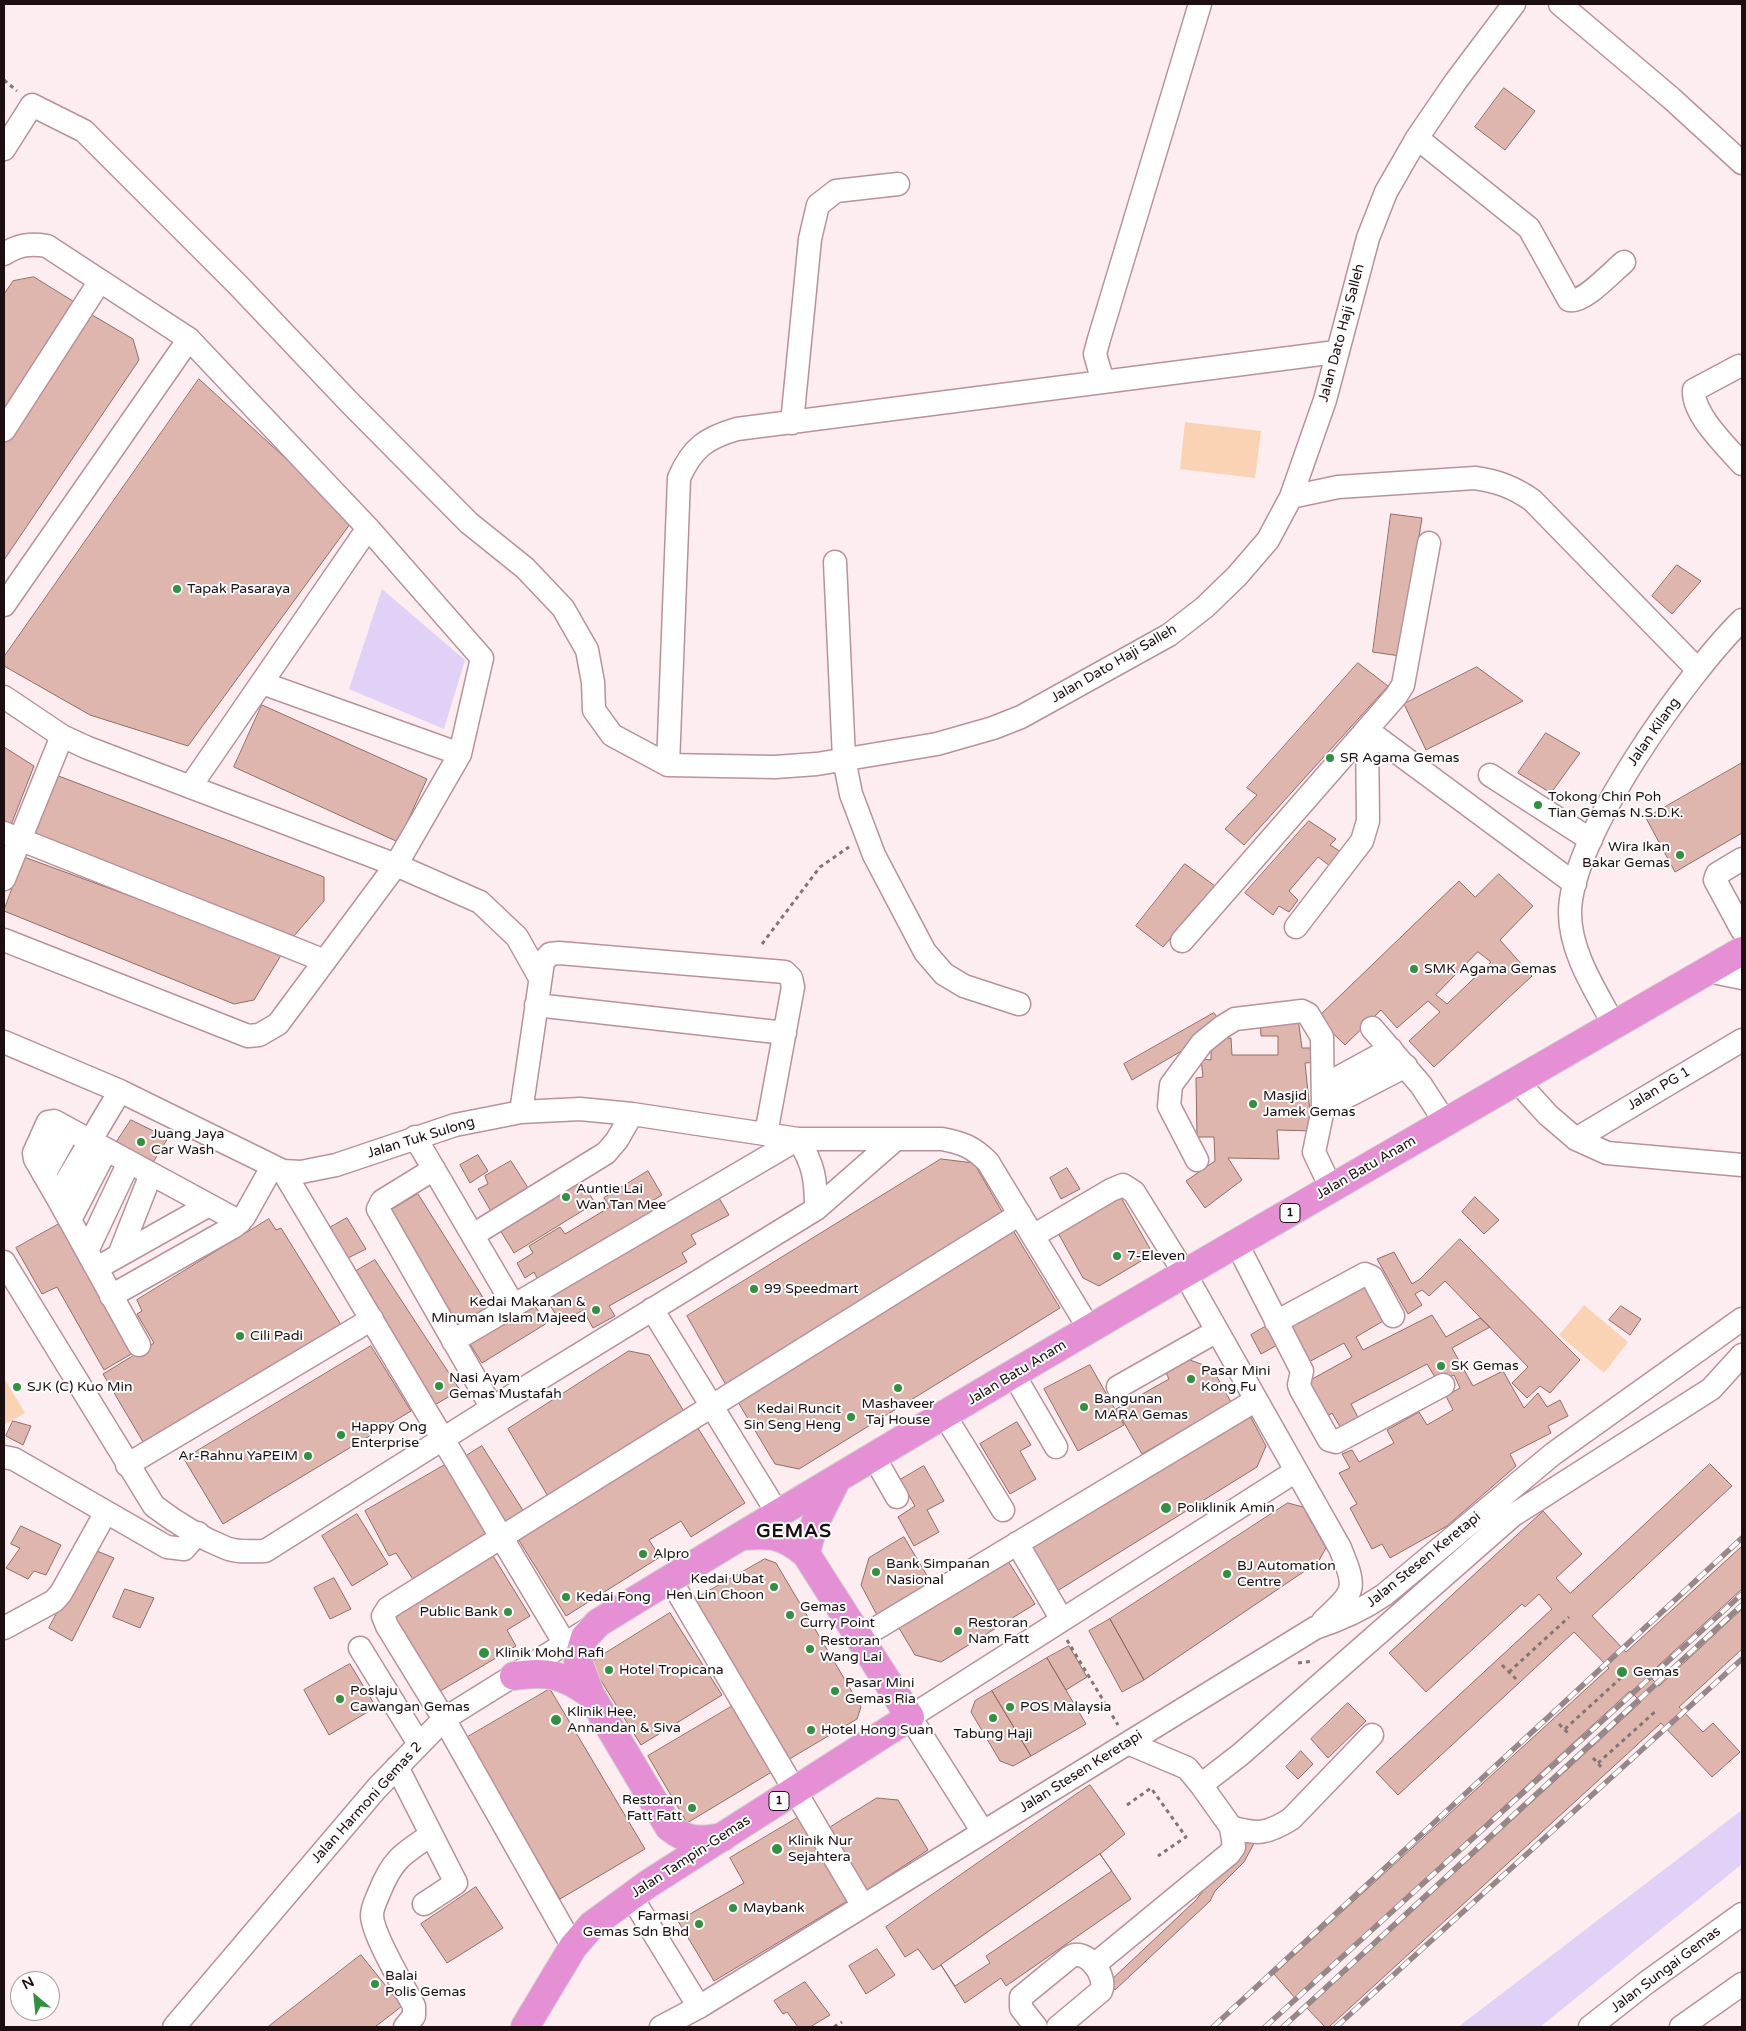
<!DOCTYPE html>
<style>
body{margin:0}
#map{position:relative;width:1746px;height:2031px;overflow:hidden;background:#feedf0;font-family:"Varela Round",sans-serif}
canvas{display:block}
.frame{position:absolute;inset:0;border:5px solid #1c0e11;pointer-events:none}
.north{position:absolute;left:10px;top:1971px;width:50px;height:50px;box-sizing:border-box;background:#fff;border:1px solid #a49fa0;border-radius:50%;rotate:332deg;font-size:14px;font-weight:700;line-height:20px;text-align:center;color:#1c0e11}
.north::after{content:'';display:block;margin:auto;width:18px;height:22px;background:#339042;clip-path:polygon(50% 0,100% 100%,50% 72%,0 100%)}
</style>
<div id="map">
<canvas width="1746" height="2031"></canvas>
<div class="frame"></div>
<div class="north">N</div>
</div>
<script>
const c = document.querySelector('canvas').getContext('2d');
c.lineJoin = 'round';
function fill(path, color) { c.fillStyle = color; c.fill(path, 'evenodd'); }
function strokePath(path, color, width, dash) { c.strokeStyle = color; c.lineWidth = width; c.lineCap = dash ? 'butt' : 'round'; c.setLineDash(dash || []); c.stroke(path); }
function label(font, color, halo, rows, align = 'center') {
  c.font = font + ' "Varela Round",sans-serif'; c.lineWidth = 4; c.setLineDash([]); c.textBaseline = 'middle'; c.strokeStyle = halo; c.fillStyle = color; for (const [text, x, y, turn = 0] of rows) {
    c.save(); c.translate(x, y); c.rotate((+turn || 0) * Math.PI / 180); c.textAlign = isNaN(turn) ? turn : align; if (halo) c.strokeText(text, 0, 0); c.fillText(text, 0, 0); c.restore();
  }
}
const green = new Path2D(`
 M1185,422L1261,431L1255,478L1180,469Z
 M1584,1305L1628,1342L1604,1373L1559,1335Z
 M4,1378L25,1413L4,1425Z`);
const water = new Path2D(`
 M382,589L465,660L444,729L349,689Z
 M1742,1810V1864L1540,2027H1458Z`);
const building = new Path2D(`
 M1504,88L1535,111L1505,150L1475,127Z
 M34,277L76,303L4,411V294L13,281Z
 M87,312L133,339L139,360L4,560V441Z
 M199,379L353,520L188,746L90,715L4,666V657Z
 M1391,514L1422,518L1400,656L1373,652Z
 M1677,565L1701,581L1672,614L1652,596Z
 M1358,663L1388,686L1244,845L1225,829L1257,795L1247,788Z
 M1477,667L1523,701L1426,750L1404,704Z
 M262,705L427,779L398,842L234,767Z
 M1546,733L1580,753L1551,793L1518,773Z
 M4,747L34,766L11,825L4,822Z
 M1742,763V833L1675,872L1646,818Z
 M56,775L324,877V901L294,936L30,834Z
 M1309,821L1336,839L1330,845L1341,852L1330,866L1318,857L1289,891L1298,900L1289,912L1279,906L1273,915L1245,893Z
 M24,857L283,952L254,1000L234,1004L4,911Z
 M1185,864L1215,886L1163,947L1136,926Z
 M1499,874L1533,906L1500,940L1532,976L1434,1067L1409,1041L1440,1012L1428,1001L1397,1028L1381,1010L1345,1045L1317,1018L1459,881L1475,897ZM1478,952L1491,962L1447,1004L1436,995Z
 M1214,1013L1219,1020L1207,1036L1132,1080L1124,1064Z
 M1298,1018L1302,1048H1318V1062L1305,1063L1312,1131L1277,1130L1279,1159L1228,1158L1242,1180L1205,1208L1186,1181L1215,1161L1214,1137H1197L1196,1078L1203,1077L1201,1059L1211,1060V1039L1231,1038L1232,1055H1278V1036H1261L1260,1022Z
 M131,1120L168,1138L152,1164L114,1146Z
 M478,1155L488,1171L470,1183L460,1165Z
 M941,1159L974,1163L1004,1215L726,1385L687,1316Z
 M511,1161L530,1191L492,1213L478,1189L488,1184L485,1176Z
 M1067,1168L1080,1189L1061,1199L1050,1178Z
 M648,1171L662,1195L652,1201L656,1210L538,1280L534,1272L525,1278L517,1263L533,1253L529,1246L560,1227L565,1234L610,1207L604,1198Z
 M578,1176L595,1203L514,1253L497,1225Z
 M716,1193L729,1215L691,1235L696,1244L682,1253L687,1262L609,1306L615,1316L593,1328L583,1310L561,1323L545,1297Z
 M418,1194L489,1307L459,1325L388,1212Z
 M1119,1194L1153,1254L1099,1286L1083,1278L1057,1231Z
 M1475,1197L1499,1220L1484,1234L1462,1212Z
 M347,1218L366,1249L344,1260L326,1230Z
 M269,1219L276,1230L281,1228L343,1328L146,1447L103,1374L154,1343L137,1314L142,1311L137,1300Z
 M59,1224L133,1353L104,1370L57,1287L42,1294L16,1248Z
 M1011,1227L1060,1308L799,1469L775,1464L735,1397Z
 M1460,1239L1580,1360L1550,1393L1540,1386L1527,1398L1512,1383L1528,1367L1445,1281L1429,1296L1422,1290L1415,1294L1422,1305L1408,1314L1377,1259L1394,1252L1412,1284L1420,1279Z
 M375,1260L460,1390L433,1406L351,1274Z
 M1363,1284L1385,1320L1356,1337L1363,1350L1432,1315L1446,1337L1480,1318L1490,1327L1452,1348L1473,1386L1503,1371L1524,1408L1538,1393L1547,1407L1560,1400L1568,1416L1548,1426L1551,1433L1510,1454L1516,1466L1447,1526L1390,1558L1382,1544L1372,1549L1350,1508L1357,1504L1339,1473L1350,1468L1342,1454L1352,1450L1359,1462L1394,1443L1387,1430L1419,1412L1427,1425L1453,1410L1446,1396L1460,1388L1454,1375L1438,1382L1427,1364L1351,1404L1360,1421L1342,1430L1332,1413L1326,1417L1305,1383L1352,1357L1344,1343L1307,1363L1286,1326Z
 M534,1305L547,1323L482,1363L470,1344Z
 M1621,1306L1641,1319L1630,1335L1609,1320Z
 M1270,1324L1281,1343L1261,1354L1251,1335Z
 M371,1346L411,1411L223,1524L184,1459Z
 M629,1351L649,1355L685,1413L549,1498L508,1429Z
 M1187,1359L1212,1368L1231,1402L1142,1454L1116,1409L1169,1379L1165,1371Z
 M1090,1365L1124,1425L1078,1451L1044,1389Z
 M1248,1412L1266,1446L1257,1467L1054,1593L1028,1547Z
 M13,1421L31,1426L23,1445L6,1436Z
 M694,1422L745,1503L691,1537L681,1521L649,1540L660,1557L566,1616L515,1534Z
 M1017,1422L1031,1445L1020,1451L1036,1479L1010,1494L980,1444Z
 M482,1446L524,1512L504,1525L463,1458Z
 M450,1462L495,1532L414,1581L396,1553L389,1556L365,1511Z
 M1710,1464L1732,1486L1592,1616L1626,1652L1742,1546V1589L1648,1675L1659,1686L1742,1609V1649L1679,1707L1703,1732L1713,1723L1740,1752L1712,1777L1661,1723L1329,2027H1325L1307,2008L1641,1702L1630,1691L1295,1998L1274,1974L1609,1668L1574,1632L1398,1795L1376,1772L1552,1609L1539,1594L1525,1607L1522,1604L1426,1692L1389,1653L1543,1511L1582,1554L1556,1578L1570,1593Z
 M924,1466L944,1501L927,1510L939,1532L914,1546L898,1517L915,1506L900,1480Z
 M1288,1503L1303,1507L1326,1548L1318,1562L1144,1680L1110,1619Z
 M357,1514L388,1564L352,1586L322,1536Z
 M21,1526L61,1545L46,1575L34,1571L28,1579L6,1568L20,1548L11,1544Z
 M904,1537L932,1584L878,1617L861,1585L869,1558Z
 M92,1549L114,1558L72,1641L49,1628Z
 M490,1551L530,1616L507,1630L516,1646L437,1693L387,1615Z
 M765,1559L776,1563L861,1707L857,1719L786,1761L693,1600Z
 M1008,1561L1035,1604L941,1662L915,1655L899,1628Z
 M334,1578L351,1609L330,1619L314,1588Z
 M125,1589L154,1598L140,1628L113,1617Z
 M670,1613L722,1695L641,1745L590,1663Z
 M1110,1619L1144,1680L1122,1692L1089,1631Z
 M1069,1646L1087,1677L1066,1690L1047,1658Z
 M1047,1658L1086,1724L1031,1756L992,1691Z
 M350,1664L376,1707L329,1735L304,1690Z
 M550,1689L645,1849L560,1899L466,1738Z
 M992,1691L1031,1756L1013,1766L1000,1761L971,1712L975,1701Z
 M1348,1703L1366,1721L1328,1758L1311,1739Z
 M736,1704L775,1770L687,1823L648,1756Z
 M1301,1751L1313,1764L1298,1779L1286,1767Z
 M1090,1785L1125,1834L1100,1854L1131,1899L1006,1986L1001,1978L965,2003L941,1965L933,1970L918,1949L905,1957L886,1927Z
 M877,1798L898,1800L928,1850L864,1892L826,1830Z
 M799,1817L849,1900L714,1981L678,1921L744,1883L730,1858Z
 M1247,1834L1258,1836L1244,1862L1215,1891L1210,1901L1115,1990L1109,1982L1196,1900Z
 M1100,1854L1112,1871L986,1956L990,1963L955,1986L941,1965Z
 M476,1887L503,1928L447,1963L421,1924Z
 M877,1949L895,1975L866,1994L849,1966Z
 M361,1955L402,2006L375,2027H268Z
 M805,1982L830,2015L810,2027H798L787,2012L783,2014L774,2001Z`);
const path = new Path2D(`
 M4,80L17,91
 M762,944L820,867L849,847
 M1067,1640L1118,1725
 M1298,1663L1314,1661
 M1502,1665L1516,1679
 M1509,1672L1569,1617
 M1559,1724L1570,1735
 M1565,1729L1624,1675
 M1593,1758L1603,1769
 M1598,1763L1657,1710
 M1127,1805L1151,1788L1186,1837L1158,1856
 M834,2027L842,2022`);
const minor = new Path2D(`
 M1560,4L1671,98L1742,163
 M1417,138L1529,228L1569,300C1583,304 1613,271 1624,262
 M4,149L32,105L84,131L238,285L349,402L469,523L525,568L563,608L587,650L593,682L594,710L612,735L668,765L775,767L817,764L937,744L993,728L1021,717L1169,635L1205,607L1237,576L1268,540L1291,497L1325,400L1368,238L1386,192L1417,138L1456,81L1514,4
 M4,254C18,245 30,243 47,246L189,339L368,528L482,658L460,754L396,865L278,1024L259,1035L248,1036L4,940
 M1739,366L1694,390C1692,414 1727,447 1742,464
 M1103,382L1095,354L1099,339L1200,4
 M792,423L810,239L818,205L836,191L898,184
 M4,430L100,281
 M1291,497L1338,487L1475,478C1497,481 1513,487 1532,500L1698,670
 M835,562L844,759L851,794L874,855L925,952L944,974L964,986L1019,1004
 M4,605L189,339
 M262,683L460,754
 M4,697L62,736L88,748L396,865L480,902L517,937L540,978
 M1367,730L1575,884
 M668,765L679,478C692,448 706,438 737,429L1336,352
 M1490,775L1591,840
 M190,787L368,528
 M4,833L325,961
 M1742,859L1717,874L1715,880L1742,930
 M4,879L62,736
 M1296,927L1362,841L1368,821L1367,730
 M1182,941L1396,696L1403,685L1429,543
 M1708,971L1742,978
 M536,1005L785,1033
 M1614,1025C1596,991 1570,953 1570,913C1570,837 1688,673 1742,620
 M1372,1028L1421,1085L1445,1122
 M4,1042L120,1091L283,1171L301,1172L336,1165L455,1125L521,1112L580,1109L632,1114L798,1139H942C963,1143 973,1147 988,1162L1090,1330
 M1517,1081L1548,1115L1576,1139L1607,1153L1742,1165
 M1323,1086L1391,1049
 M120,1091L57,1197L139,1345
 M1323,1109L1406,1066
 M521,1112L543,962L550,954L559,953L785,972L791,978L793,987L766,1134
 M415,1137L514,1306
 M798,1139C814,1165 816,1179 816,1209
 M1576,1139L1742,1040
 M1197,1160L1169,1106L1171,1085L1202,1043L1222,1027L1235,1019L1302,1011L1308,1014L1322,1037L1323,1109L1314,1152L1331,1188
 M434,1169L382,1201L378,1209L492,1408
 M283,1171L565,1644
 M44,1175L69,1130
 M57,1197L35,1159L34,1153L48,1122L54,1121L240,1222
 M70,1220L106,1150
 M473,1235L606,1153L617,1140L632,1114
 M1033,1236L1111,1190L1123,1185L1134,1192L1185,1274L1340,1548C1357,1590 1356,1590 1323,1621
 M1237,1244L1302,1371L1299,1385L1301,1390L1329,1440L1336,1442L1443,1385
 M87,1251L129,1162
 M119,1255L151,1174
 M4,1262L154,1506C175,1522 201,1538 226,1548C238,1553 252,1551 265,1551L492,1408L816,1209L896,1139
 M97,1268L209,1205
 M111,1296L235,1226L244,1217L272,1167
 M652,1309L778,1514
 M1276,1322L1365,1274L1372,1277L1393,1316
 M453,1341L798,1139
 M1014,1375L1056,1447
 M1118,1387L1217,1331
 M945,1416L1003,1510
 M4,1457L14,1459L167,1547L184,1549L198,1533
 M874,1457L897,1497
 M127,1465L372,1319
 M1017,1543L1062,1620
 M670,1579L863,1906
 M4,1628L54,1601L61,1593L106,1512
 M860,1638L1256,1400
 M360,1648L419,1744
 M1128,1743L1187,1768L1201,1785L1241,1754L1512,1516L1711,1389L1742,1355
 M397,1767L456,1883L424,1904
 M1231,1827C1257,1835 1267,1834 1291,1819L1372,1735
 M983,1832L910,1717L1296,1471
 M631,1896L699,2007
 M573,1947L444,1719L387,1626L383,1616L388,1608L1020,1214
 M1094,1965L1229,1854L1234,1847L1231,1827L1201,1785
 M174,2027L377,1788L444,1719L595,1625
 M405,2027L414,2016V2006C404,1987 372,1934 372,1915C372,1908 376,1900 379,1893C392,1860 402,1854 431,1835
 M661,2027L699,2007L1315,1628C1340,1620 1362,1610 1384,1595L1553,1454L1742,1319
 M1036,2027L1021,2008V1997L1070,1957C1086,1947 1108,1976 1101,1991L1058,2027
 M1590,2027L1646,1983L1742,1914
 M1681,2027L1742,1984`);
const highway = new Path2D(`
 M806,1554C811,1526 825,1503 837,1479
 M514,1676C546,1671 563,1674 590,1694
 M723,1837C700,1841 687,1842 669,1827L590,1694L578,1661L585,1637L598,1623C975,1392 1359,1172 1742,951
 M525,2027L573,1947L592,1925L648,1884L910,1717L806,1554C782,1534 772,1534 742,1536`);
const rail = new Path2D(`
 M1213,2027L1742,1538
 M1265,2027L1742,1594
 M1283,2027L1742,1605
 M1336,2027L1742,1659`);
const markers = [
 [177,589,5,"#339042"],
 [1330,758,5,"#339042"],
 [1538,805,5,"#339042"],
 [1680,855,5,"#339042"],
 [1414,969,5,"#339042"],
 [1253,1104,5,"#339042"],
 [141,1142,5,"#339042"],
 [566,1197,5,"#339042"],
 [1117,1256,5,"#339042"],
 [754,1289,5,"#339042"],
 [596,1310,5,"#339042"],
 [240,1336,5,"#339042"],
 [1441,1366,5,"#339042"],
 [1191,1379,5,"#339042"],
 [439,1386,5,"#339042"],
 [17,1387,5,"#339042"],
 [898,1388,5,"#339042"],
 [1084,1407,5,"#339042"],
 [851,1417,5,"#339042"],
 [341,1435,5,"#339042"],
 [308,1456,5,"#339042"],
 [1166,1508,6,"#339042"],
 [643,1554,5,"#339042"],
 [876,1572,5,"#339042"],
 [1227,1574,5,"#339042"],
 [774,1587,5,"#339042"],
 [566,1597,5,"#339042"],
 [508,1612,5,"#339042"],
 [790,1615,5,"#339042"],
 [958,1631,5,"#339042"],
 [810,1649,5,"#339042"],
 [484,1653,6,"#339042"],
 [609,1670,5,"#339042"],
 [1622,1672,6,"#339042"],
 [835,1691,5,"#339042"],
 [340,1699,5,"#339042"],
 [1010,1707,5,"#339042"],
 [993,1718,5,"#339042"],
 [556,1720,6,"#339042"],
 [811,1730,5,"#339042"],
 [692,1808,5,"#339042"],
 [777,1849,6,"#339042"],
 [733,1908,5,"#339042"],
 [699,1924,5,"#339042"],
 [375,1984,5,"#339042"]
];
const shields = [
 [1290,1213,20],
 [779,1801,20]
];
const shieldNames = [
 ["1",1290,1213],
 ["1",779,1801]
];
const streetNames = [
 ["Jalan Dato Haji Salleh",1342,333,-75],
 ["Jalan Dato Haji Salleh",1114,664,-30],
 ["Jalan Kilang",1654,732,-55],
 ["Jalan PG 1",1659,1089,-31],
 ["Jalan Tuk Sulong",421,1138,-17],
 ["Jalan Batu Anam",1366,1168,-30],
 ["Jalan Batu Anam",1017,1373,-31],
 ["Jalan Stesen Keretapi",1424,1560,-39],
 ["Jalan Stesen Keretapi",1081,1772,-32],
 ["Jalan Harmoni Gemas 2",367,1803,-48],
 ["Jalan Tampin-Gemas",691,1857,-33],
 ["Jalan Sungai Gemas",1666,1970,-37]
];
const poiNames = [
 ["Tapak Pasaraya",187,589],
 ["SR Agama Gemas",1340,758],
 ["Tokong Chin Poh",1548,797],
 ["Tian Gemas N.S.D.K.",1548,813],
 ["Wira Ikan",1670,847,"right"],
 ["Bakar Gemas",1670,863,"right"],
 ["SMK Agama Gemas",1424,969],
 ["Masjid",1263,1096],
 ["Jamek Gemas",1263,1112],
 ["Juang Jaya",151,1134],
 ["Car Wash",151,1150],
 ["Auntie Lai",576,1189],
 ["Wan Tan Mee",576,1205],
 ["7-Eleven",1127,1256],
 ["99 Speedmart",764,1289],
 ["Kedai Makanan &",586,1302,"right"],
 ["Minuman Islam Majeed",586,1318,"right"],
 ["Cili Padi",250,1336],
 ["SK Gemas",1451,1366],
 ["Pasar Mini",1201,1371],
 ["Kong Fu",1201,1387],
 ["Nasi Ayam",449,1378],
 ["Gemas Mustafah",449,1394],
 ["SJK (C) Kuo Min",27,1387],
 ["Bangunan",1094,1399],
 ["MARA Gemas",1094,1415],
 ["Mashaveer",898,1404,"center"],
 ["Taj House",898,1420,"center"],
 ["Kedai Runcit",841,1409,"right"],
 ["Sin Seng Heng",841,1425,"right"],
 ["Happy Ong",351,1427],
 ["Enterprise",351,1443],
 ["Ar-Rahnu YaPEIM",298,1456,"right"],
 ["Poliklinik Amin",1177,1508],
 ["Alpro",653,1554],
 ["Bank Simpanan",886,1564],
 ["Nasional",886,1580],
 ["BJ Automation",1237,1566],
 ["Centre",1237,1582],
 ["Kedai Ubat",764,1579,"right"],
 ["Hen Lin Choon",764,1595,"right"],
 ["Kedai Fong",576,1597],
 ["Gemas",800,1607],
 ["Curry Point",800,1623],
 ["Public Bank",498,1612,"right"],
 ["Restoran",968,1623],
 ["Nam Fatt",968,1639],
 ["Restoran",820,1641],
 ["Wang Lai",820,1657],
 ["Klinik Mohd Rafi",495,1653],
 ["Hotel Tropicana",619,1670],
 ["Gemas",1633,1672],
 ["Pasar Mini",845,1683],
 ["Gemas Ria",845,1699],
 ["Poslaju",350,1691],
 ["Cawangan Gemas",350,1707],
 ["POS Malaysia",1020,1707],
 ["Klinik Hee,",567,1712],
 ["Annandan & Siva",567,1728],
 ["Hotel Hong Suan",821,1730],
 ["Tabung Haji",993,1734,"center"],
 ["Restoran",682,1800,"right"],
 ["Fatt Fatt",682,1816,"right"],
 ["Klinik Nur",788,1841],
 ["Sejahtera",788,1857],
 ["Maybank",743,1908],
 ["Farmasi",689,1916,"right"],
 ["Gemas Sdn Bhd",689,1932,"right"],
 ["Balai",385,1976],
 ["Polis Gemas",385,1992]
];
const districtNames = [
 ["GEMAS",794,1532]
];
fill(green, '#fad3b4');
fill(water, '#e1d1f6');
fill(building, '#dfb6ae');
strokePath(building, '#926d65', 1);
strokePath(minor, '#b9919b', 25);
strokePath(highway, '#d2cfcf', 30);
strokePath(path, '#847477', 3, [4, 4]);
strokePath(minor, '#fff', 22);
strokePath(highway, '#e590d5', 28);
strokePath(rail, '#97878a', 5.5);
strokePath(rail, '#fff', 4, [11]);
for (const [x, y, r, color] of markers) { const dot = new Path2D(); dot.arc(x, y, r, 0, 2 * Math.PI); c.fillStyle = color; c.fill(dot); strokePath(dot, '#fff', 2); }
for (const [x, y, w] of shields) { const box = new Path2D(); box.roundRect(x - w / 2, y - 9.5, w, 19, 4); c.fillStyle = '#fff'; c.fill(box); strokePath(box, '#1c0e11', 1); }
label('bold 12px', '#1c0e11', null, shieldNames);
label('14px', '#1c0e11', '#fff', streetNames);
label('14px', '#1c0e11', '#fff', poiNames, 'left');
c.letterSpacing = '1px';
label('bold 19px', '#1c0e11', '#fff', districtNames);
c.letterSpacing = '0px';
</script>
